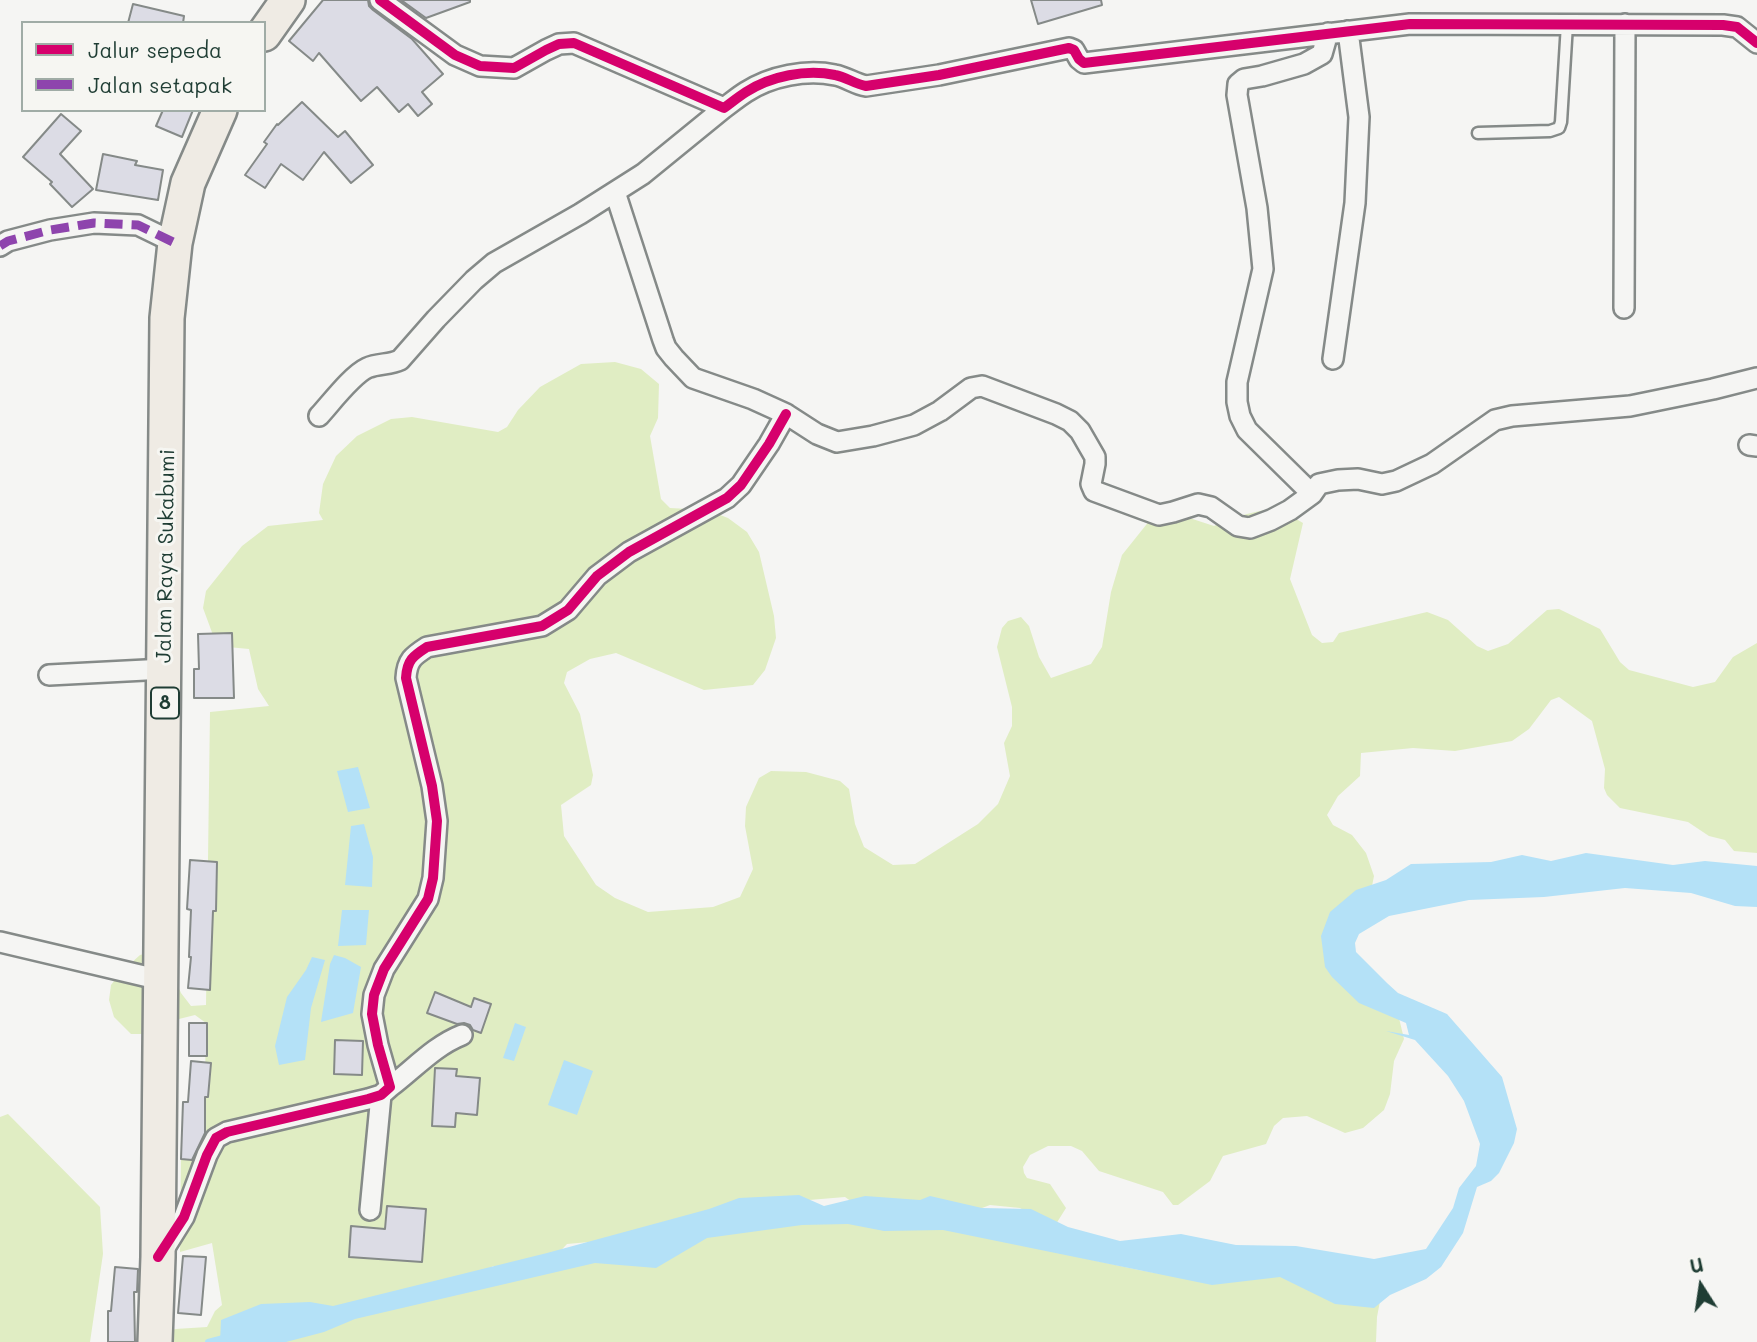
<!DOCTYPE html>
<style>
body{margin:0}
#map{position:relative;width:1757px;height:1342px;overflow:hidden;background:#f5f5f3;font-family:Mali,sans-serif}
canvas{display:block}
.legend{position:absolute;left:21px;top:21px;width:245px;height:91px;box-sizing:border-box;background:#f6f6f2;border:2px solid #a0aca6;margin:0;padding:9px 12px;list-style:none;font-size:21px;color:#1f3d34}
.legend li{display:flex;align-items:center;gap:14px;height:35px}
.legend b{width:35px;border:2px solid #a0aca6}
.north{position:absolute;left:1666px;top:1251px;width:70px;height:70px;-webkit-text-stroke:5px #f6f6f2;paint-order:stroke;rotate:348deg;font-size:19px;font-weight:700;line-height:28px;text-align:center;color:#1f3d34}
.north::after{content:'';display:block;margin:auto;width:24px;height:32px;background:#1f3d34;clip-path:polygon(50% 0,100% 100%,50% 72%,0 100%)}
</style>
<div id="map">
<canvas width="1757" height="1342"></canvas>
<ul class="legend">
<li><b style="height:9px;background:#d6006c"></b>Jalur sepeda</li>
<li><b style="height:9px;background:#8e44ad"></b>Jalan setapak</li>
</ul>
<div class="north">U</div>
</div>
<script>
const c = document.querySelector('canvas').getContext('2d');
c.lineJoin = 'round';
function fill(path, color) { c.fillStyle = color; c.fill(path, 'evenodd'); }
function stroke(path, color, width, dash) { c.strokeStyle = color; c.lineWidth = width; c.lineCap = dash ? 'butt' : 'round'; c.setLineDash(dash || []); c.stroke(path); }
function write(font, color, halo, rows, align = 'center') {
  c.font = font + ' Mali,sans-serif'; c.lineWidth = 6; c.setLineDash([]); c.textBaseline = 'middle'; c.strokeStyle = halo; c.fillStyle = color; for (const [text, x, y, turn = 0] of rows) {
    c.save(); c.translate(x, y); c.rotate((+turn || 0) * Math.PI / 180); c.textAlign = isNaN(turn) ? turn : align; if (halo) c.strokeText(text, 0, 0); c.fillText(text, 0, 0); c.restore();
  }
}
const green = new Path2D(`
 M 615,362 L 641,369 L 659,384 L 658,418 L 650,436 L 661,499 L 670,508 L 707,510 L 728,518 L 747,532 L 759,552 L 774,616 L 776,638 L 765,670 L 753,685 L 704,690 L 616,653 L 590,659 L 567,672 L 564,683 L 580,714 L 593,775 L 591,785 L 561,805 L 564,836 L 596,885 L 615,898 L 648,912 L 713,907 L 740,897 L 753,869 L 745,826 L 746,807 L 759,778 L 771,771 L 806,772 L 840,781 L 849,789 L 855,824 L 864,847 L 893,865 L 915,864 L 978,824 L 998,804 L 1010,776 L 1004,743 L 1012,726 L 1012,707 L 997,647 L 1002,628 L 1008,621 L 1021,617 L 1029,626 L 1039,657 L 1051,678 L 1091,664 L 1102,647 L 1111,592 L 1122,555 L 1150,520 L 1168,511 L 1214,526 C 1230,519 1267,505 1284,511 C 1290,514 1297,520 1303,523 L 1290,579 L 1312,635 L 1322,643 L 1333,642 L 1339,633 L 1427,612 L 1448,620 L 1477,646 L 1488,651 L 1508,644 L 1547,610 L 1559,609 L 1600,629 L 1620,662 L 1629,670 L 1693,687 L 1715,682 L 1733,657 L 1757,643 L 1757,853 L 1734,851 L 1725,840 L 1709,836 L 1688,822 L 1620,808 L 1607,795 L 1604,788 L 1605,769 L 1592,721 L 1559,697 L 1551,700 L 1529,729 L 1512,741 L 1455,751 L 1413,748 L 1361,753 L 1360,776 L 1338,796 L 1327,815 L 1333,825 L 1352,835 L 1366,853 L 1374,876 L 1372,886 L 1364,903 L 1340,923 L 1329,940 L 1336,970 L 1354,993 L 1387,1006 L 1399,1018 L 1404,1039 L 1394,1061 L 1390,1094 L 1384,1110 L 1363,1128 L 1345,1133 L 1307,1116 L 1283,1118 L 1274,1126 L 1266,1144 L 1223,1156 L 1210,1181 L 1178,1205 L 1173,1205 L 1163,1192 L 1099,1171 L 1082,1151 L 1071,1146 L 1048,1146 L 1030,1155 L 1023,1167 L 1024,1173 L 1027,1178 L 1050,1184 L 1066,1208 L 1056,1224 L 1048,1225 L 1020,1208 L 990,1205 L 982,1208 L 951,1213 L 936,1209 L 925,1201 L 907,1206 L 892,1200 L 855,1204 L 845,1197 L 809,1200 L 761,1199 L 746,1209 L 738,1203 L 718,1214 L 690,1218 L 662,1229 L 611,1240 L 567,1244 L 551,1261 L 504,1273 L 493,1266 L 489,1269 L 502,1283 L 595,1262 L 655,1266 L 706,1237 L 802,1223 L 848,1223 L 884,1230 L 943,1228 L 1139,1270 L 1212,1283 L 1280,1276 L 1339,1301 L 1381,1296 L 1377,1317 L 1376,1342 L 148,1342 C 160,1326 188,1329 207,1327 L 215,1311 L 222,1305 L 212,1243 L 180,1252 L 181,1155 L 204,1138 L 206,1023 L 195,1015 L 179,1019 L 178,1039 L 172,1045 L 156,1034 L 131,1034 L 114,1017 L 109,1000 L 111,985 L 120,973 L 140,955 L 155,951 L 168,963 L 181,993 L 191,1006 L 206,1005 L 210,712 L 269,706 L 258,689 L 249,649 L 217,646 L 203,608 L 206,591 L 242,546 L 268,526 L 323,520 L 319,513 L 323,484 L 336,456 L 357,436 L 391,419 L 412,417 L 498,432 L 507,427 L 518,410 L 540,387 L 581,364 Z
 M 8,1114 L 100,1207 L 103,1254 L 90,1342 L 0,1342 L 0,1117 Z`);
const water = new Path2D(`
 M 358,767 L 370,808 L 348,812 L 337,771 Z
 M 364,824 L 373,857 L 372,887 L 345,885 L 351,826 Z
 M 1586,853 L 1673,865 L 1705,861 L 1757,866 L 1757,907 L 1735,906 L 1691,893 L 1625,888 L 1544,897 L 1469,900 L 1389,916 L 1359,934 L 1355,943 L 1356,952 L 1387,983 L 1398,993 L 1447,1014 L 1502,1077 L 1517,1129 L 1514,1143 L 1499,1173 L 1491,1181 L 1477,1187 L 1463,1233 L 1441,1267 L 1426,1279 L 1390,1295 L 1374,1308 L 1335,1304 L 1280,1277 L 1212,1285 L 943,1230 L 884,1231 L 848,1224 L 802,1225 L 707,1238 L 656,1268 L 595,1263 L 355,1319 L 324,1332 L 286,1342 L 220,1342 L 221,1320 L 261,1304 L 310,1302 L 333,1306 L 547,1253 L 709,1209 L 739,1198 L 799,1195 L 824,1206 L 865,1196 L 920,1200 L 930,1196 L 982,1208 L 1031,1209 L 1068,1227 L 1120,1241 L 1181,1234 L 1236,1245 L 1296,1246 L 1374,1259 L 1426,1249 L 1453,1208 L 1459,1188 L 1476,1166 L 1480,1144 L 1464,1101 L 1448,1076 L 1415,1040 L 1386,1031 L 1409,1035 L 1406,1023 L 1359,1003 L 1332,977 L 1325,967 L 1321,936 L 1330,912 L 1356,890 L 1386,880 L 1411,864 L 1491,862 L 1522,855 L 1551,861 Z
 M 342,910 L 369,910 L 366,945 L 338,946 Z
 M 334,955 L 345,958 L 361,967 L 353,1013 L 321,1022 L 330,964 Z
 M 312,957 L 325,960 L 311,1008 L 305,1060 L 279,1065 L 275,1046 L 287,997 L 306,970 Z
 M 515,1023 L 526,1027 L 514,1061 L 503,1058 Z
 M 564,1060 L 593,1071 L 577,1115 L 548,1105 Z`);
const stream = new Path2D(`
 M 208,1342 L 227,1337`);
const building = new Path2D(`
 M 323,0 L 368,0 L 369,6 L 373,10 L 412,39 L 443,74 L 422,92 L 432,104 L 418,116 L 408,104 L 399,112 L 377,87 L 361,101 L 319,53 L 313,61 L 289,41 Z
 M 401,0 L 470,0 L 470,2 L 426,18 Z
 M 1031,0 L 1101,0 L 1102,5 L 1038,24 Z
 M 133,4 L 184,16 L 183,23 L 128,23 Z
 M 302,102 L 338,137 L 345,131 L 373,165 L 351,183 L 324,152 L 303,180 L 281,164 L 265,188 L 245,175 L 267,144 L 264,142 L 277,124 L 278,125 Z
 M 163,110 L 193,110 L 182,137 L 156,126 Z
 M 61,114 L 81,131 L 60,154 L 93,189 L 72,207 L 50,184 L 52,182 L 23,157 Z
 M 103,154 L 137,161 L 135,165 L 163,170 L 158,200 L 96,190 Z
 M 232,633 L 234,698 L 194,698 L 194,669 L 199,669 L 198,634 Z
 M 190,860 L 217,862 L 216,911 L 213,911 L 210,990 L 188,988 L 191,957 L 189,957 L 191,910 L 187,909 Z
 M 435,992 L 471,1007 L 474,998 L 491,1004 L 481,1033 L 473,1030 L 470,1025 L 464,1023 L 457,1024 L 427,1013 Z
 M 189,1023 L 207,1023 L 207,1056 L 189,1056 Z
 M 335,1040 L 363,1041 L 362,1075 L 334,1074 Z
 M 191,1061 L 211,1063 L 208,1097 L 205,1097 L 205,1133 L 192,1160 L 181,1159 L 183,1102 L 188,1102 Z
 M 435,1068 L 457,1069 L 456,1076 L 480,1078 L 477,1115 L 456,1113 L 455,1127 L 432,1126 Z
 M 387,1206 L 426,1209 L 422,1262 L 349,1257 L 351,1226 L 385,1229 Z
 M 183,1256 L 206,1257 L 201,1315 L 178,1313 Z
 M 115,1267 L 138,1269 L 137,1292 L 134,1292 L 135,1342 L 108,1342 L 108,1311 L 111,1311 Z`);
const service = new Path2D(`
 M 1478,133 L 1550,131 L 1559,128 L 1561,122 L 1567,24`);
const minor = new Path2D(`
 M 380,0 L 455,55 L 480,66 L 514,68 L 546,50 L 559,44 L 574,43 L 724,108 C 731,103 738,97 746,92 C 771,76 806,69 835,75 C 846,77 855,84 866,86 L 939,75 L 1069,48 L 1074,50 L 1079,59 L 1084,63 L 1410,24 L 1723,25 L 1737,27 L 1757,43
 M 1328,33 L 1322,54 L 1304,64 L 1262,76 L 1244,79 L 1238,84 L 1237,95 L 1257,208 L 1263,269 L 1237,382 L 1237,402 L 1240,416 L 1247,430 L 1312,494 L 1319,484 L 1338,480 L 1358,479 L 1382,484 L 1396,481 L 1432,464 L 1495,420 L 1512,416 L 1630,406 L 1713,389 L 1757,378
 M 615,192 L 663,340 L 666,348 L 674,358 L 693,378 L 753,399 L 786,414 L 817,434 L 837,442 L 873,436 L 914,425 L 940,411 L 971,388 L 982,386 L 1056,414 L 1070,421 L 1080,431 L 1095,457 L 1095,464 L 1091,484 L 1094,491 L 1159,515 L 1173,512 L 1198,504 L 1211,507 L 1238,526 L 1250,528 L 1271,520 L 1290,510 L 1312,494
 M 0,246 L 8,241 L 50,230 L 94,223 L 138,225 L 175,243
 M 1624,308 L 1625,24
 M 1333,359 L 1355,203 L 1359,117 L 1348,31
 M 319,416 C 331,403 352,375 367,368 C 378,363 390,365 400,360 L 436,319 L 474,280 L 494,263 L 580,214 L 643,174 L 724,108
 M 1749,445 L 1757,446
 M 49,675 L 165,669
 M 0,942 L 161,980
 M 390,1087 C 414,1069 434,1046 462,1035
 M 370,1210 L 381,1095
 M 161,1254 L 184,1217 L 207,1155 L 216,1138 L 227,1132 L 368,1099 L 381,1095 L 390,1087 L 378,1045 L 372,1014 L 374,995 L 384,969 L 428,899 L 433,878 L 437,821 L 432,786 L 406,678 C 407,660 413,656 427,647 L 542,626 L 568,610 L 597,576 L 629,552 L 727,498 L 741,485 L 769,444 L 786,414`);
const trunk = new Path2D(`
 M 264,34 L 288,0
 M 155,1342 L 158,1257 L 167,318 L 175,243 L 188,183 L 220,110`);
const quiet = new Path2D(`
 M 0,246 L 8,241 L 50,230 L 94,223 L 138,225 L 175,243`);
const cycleway = new Path2D(`
 M 380,0 L 455,55 L 480,66 L 514,68 L 546,50 L 559,44 L 574,43 L 724,108 C 731,103 738,97 746,92 C 771,76 806,69 835,75 C 846,77 855,84 866,86 L 939,75 L 1069,48 L 1074,50 L 1079,59 L 1084,63 L 1410,24 L 1723,25 L 1737,27 L 1757,43
 M 158,1257 L 184,1217 L 207,1155 L 216,1138 L 227,1132 L 368,1099 L 381,1095 L 390,1087 L 378,1045 L 372,1014 L 374,995 L 384,969 L 428,899 L 433,878 L 437,821 L 432,786 L 406,678 C 407,660 413,656 427,647 L 542,626 L 568,610 L 597,576 L 629,552 L 727,498 L 741,485 L 769,444 L 786,414`);
const shields = [
 [165,703,28]
];
const shieldNames = [
 ["8",165,703]
];
const streetNames = [
 ["Jalan Raya Sukabumi",166,556,-89]
];
fill(green, '#e0edc3');
fill(water, '#b4e1f7');
stroke(stream, '#b4e1f7', 6);
fill(building, '#dcdce5');
stroke(building, '#858a88', 2);
stroke(service, '#858a88', 15);
stroke(minor, '#858a88', 24);
stroke(trunk, '#858a88', 38);
stroke(service, '#f5f5f3', 10);
stroke(minor, '#f5f5f3', 19);
stroke(trunk, '#efebe4', 33);
stroke(quiet, '#8e44ad', 9, [18, 9]);
stroke(cycleway, '#d6006c', 10);
for (const [x, y, w] of shields) { const box = new Path2D(); box.roundRect(x - w / 2, y - 15.5, w, 31, 5); c.fillStyle = '#f6f6f2'; c.fill(box); stroke(box, '#1f3d34', 2); }
write('bold 19px', '#1f3d34', null, shieldNames);
write('21px', '#1f3d34', '#f6f6f2', streetNames);
</script>
